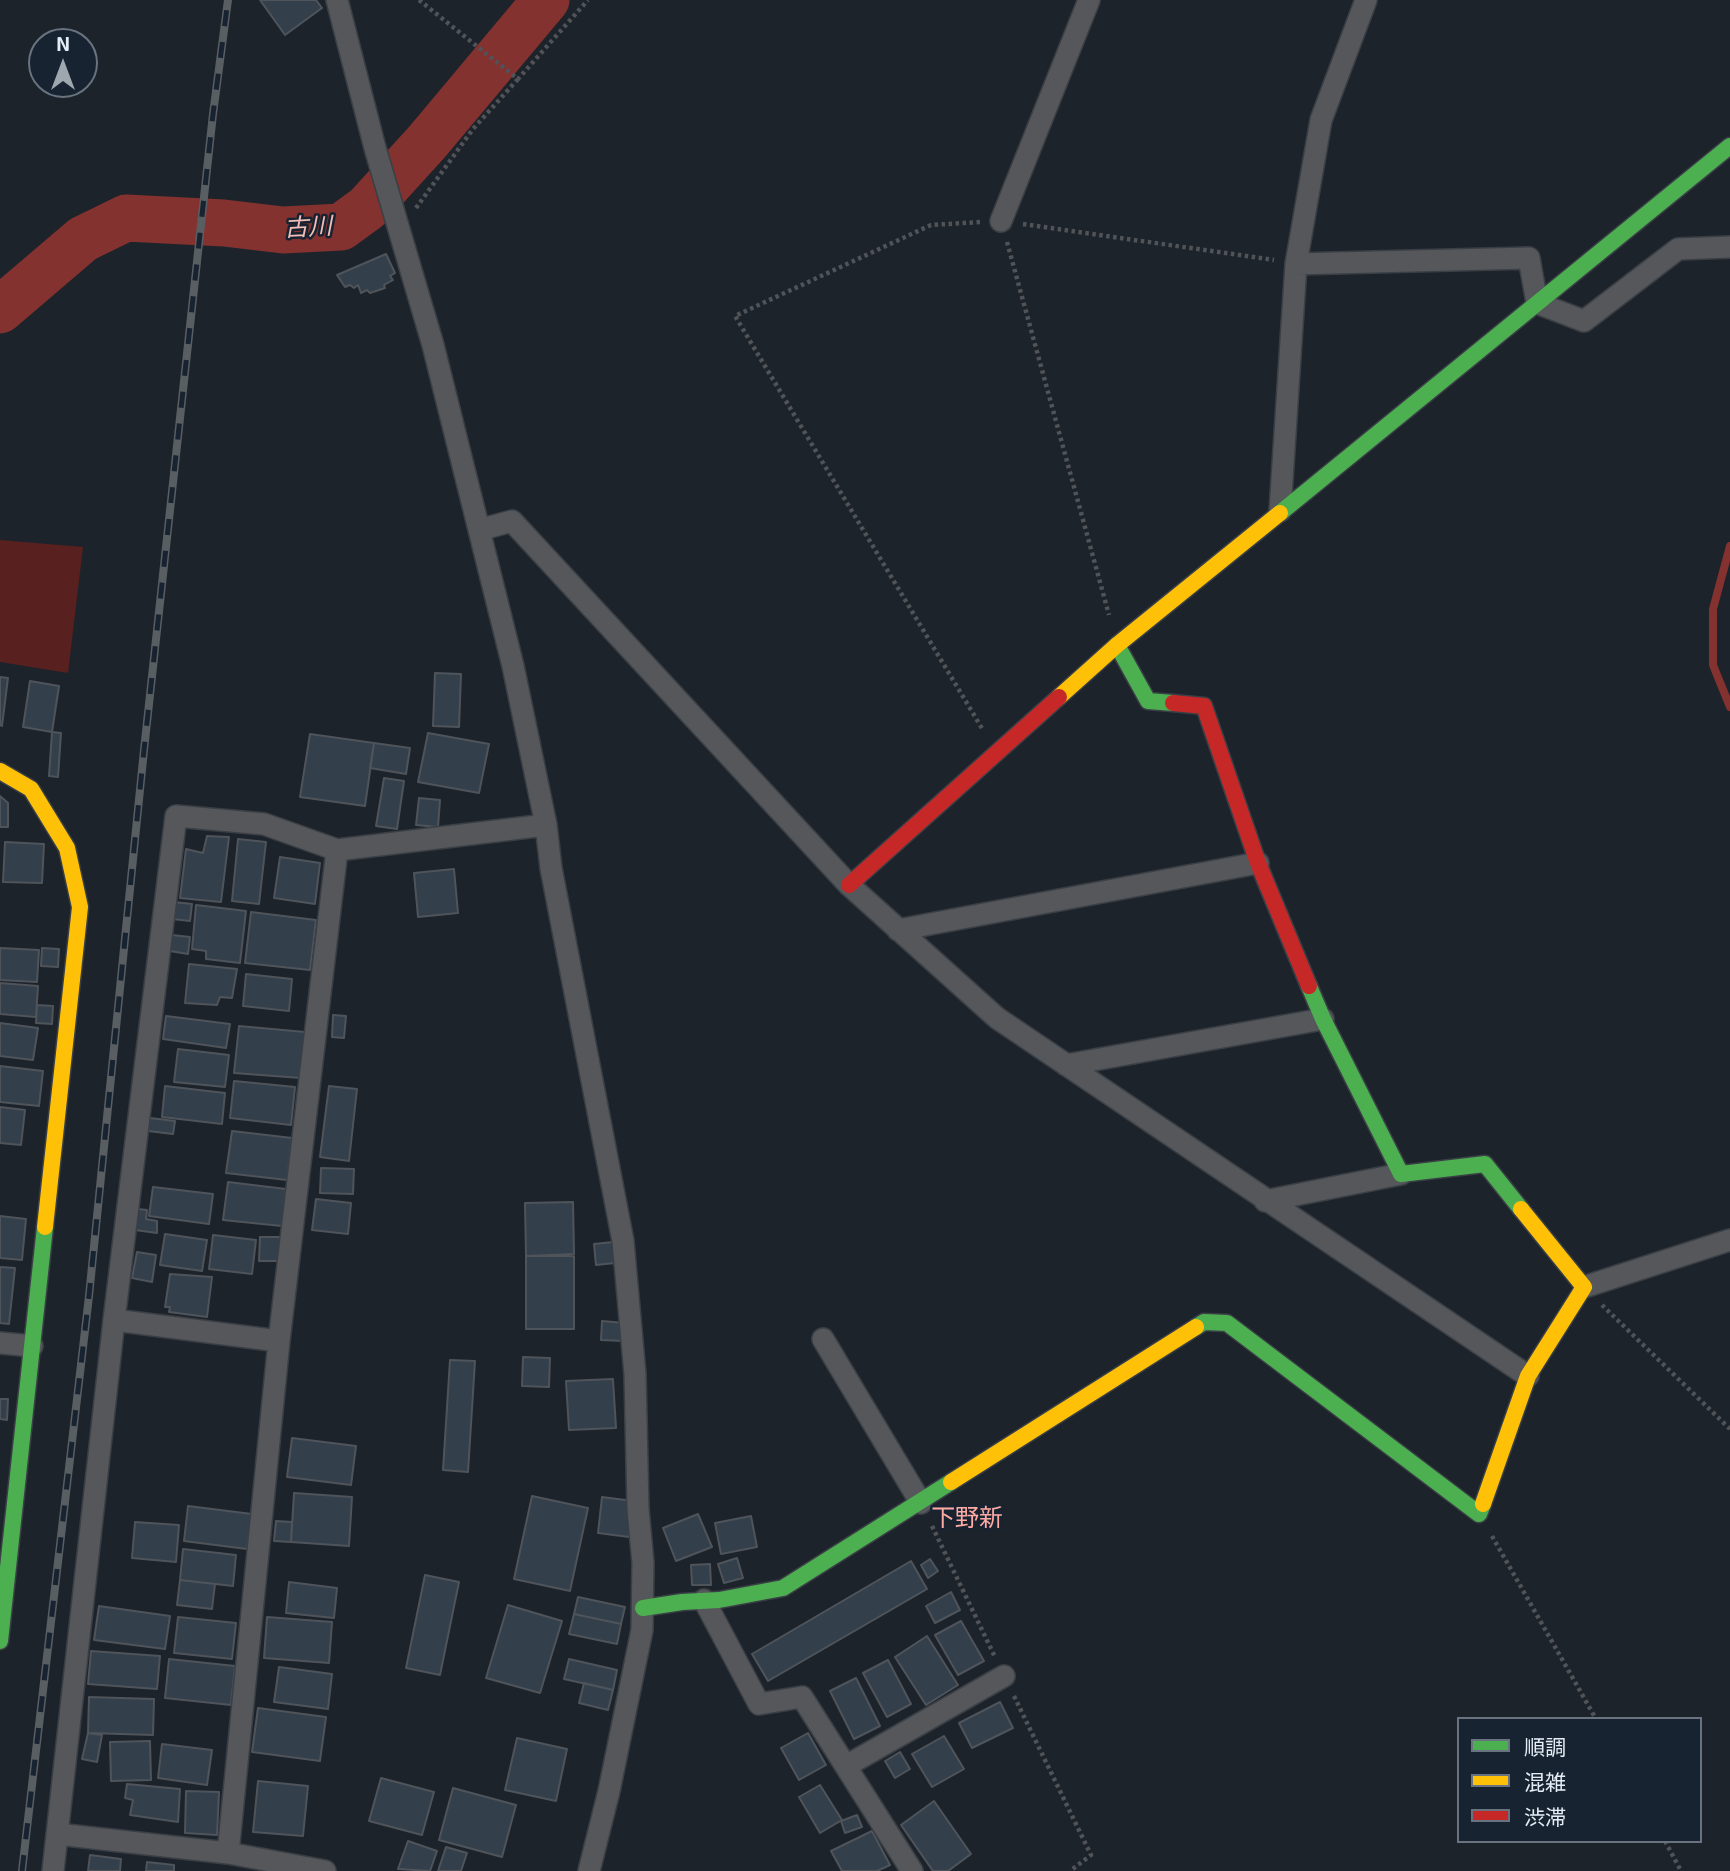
<!DOCTYPE html>
<meta charset="utf-8">
<style>
body{margin:0}
#map{position:relative;width:1730px;height:1871px;overflow:hidden;background:#1d232a;font-family:"Exo 2","Noto Sans JP",sans-serif}
canvas{display:block}
.legend{position:absolute;left:1457px;top:1717px;width:245px;height:126px;box-sizing:border-box;background:#172330;border:2px solid #69737f;margin:0;padding:9px 12px;list-style:none;font-size:21px;color:#e4ecf6}
.legend li{display:flex;align-items:center;gap:14px;height:35px}
.legend b{width:35px;border:2px solid #69737f}
.north{position:absolute;left:28px;top:28px;width:70px;height:70px;box-sizing:border-box;background:#172330;border:2px solid #69737f;border-radius:50%;rotate:0deg;font-size:19px;font-weight:700;line-height:28px;text-align:center;color:#e4ecf6}
.north::after{content:'';display:block;margin:auto;width:24px;height:32px;background:#9ea6af;clip-path:polygon(50% 0,100% 100%,50% 72%,0 100%)}
</style>
<div id="map">
<canvas width="1730" height="1871"></canvas>
<ul class="legend">
<li><b style="height:9px;background:#4caf50"></b>順調</li>
<li><b style="height:9px;background:#ffc107"></b>混雑</li>
<li><b style="height:9px;background:#c62828"></b>渋滞</li>
</ul>
<div class="north">N</div>
</div>
<script>
const c = document.querySelector('canvas').getContext('2d');
c.lineJoin = 'round';
function fill(path, color) { c.fillStyle = color; c.fill(path, 'evenodd'); }
function stroke(path, color, width, dash) { c.strokeStyle = color; c.lineWidth = width; c.lineCap = dash ? 'butt' : 'round'; c.setLineDash(dash || []); c.stroke(path); }
function write(font, color, halo, rows, align = 'center') {
  c.font = font + ' "Exo 2","Noto Sans JP",sans-serif'; c.lineWidth = 5; c.setLineDash([]); c.textBaseline = 'middle'; c.strokeStyle = halo; c.fillStyle = color; for (const [text, x, y, turn = 0] of rows) {
    c.save(); c.translate(x, y); c.rotate((+turn || 0) * Math.PI / 180); c.textAlign = isNaN(turn) ? turn : align; if (halo) c.strokeText(text, 0, 0); c.fillText(text, 0, 0); c.restore();
  }
}
const green = new Path2D(`
 M 0,540 L 83,547 L 68,673 L 0,662 Z`);
const stream = new Path2D(`
 M 1730,546 L 1713,609 L 1713,665 L 1730,707`);
const river = new Path2D(`
 M 0,310 L 83,239 L 126,218 L 224,223 L 283,230 L 341,227 L 367,208 L 427,142 L 546,0`);
const building = new Path2D(`
 M 260,0 L 316,0 L 322,8 L 285,35 Z
 M 386,254 L 395,273 L 390,276 L 393,280 L 384,285 L 385,288 L 370,293 L 367,290 L 361,293 L 358,285 L 354,288 L 350,285 L 345,287 L 337,275 Z
 M 435,673 L 461,674 L 459,727 L 433,726 Z
 M 0,677 L 8,678 L 2,726 L 0,725 Z
 M 30,681 L 59,686 L 52,732 L 23,727 Z
 M 52,732 L 61,733 L 58,777 L 49,776 Z
 M 428,733 L 489,744 L 479,793 L 418,782 Z
 M 310,734 L 374,743 L 365,806 L 300,797 Z
 M 374,743 L 410,748 L 406,774 L 370,768 Z
 M 384,778 L 404,781 L 397,829 L 376,826 Z
 M 0,796 L 8,803 L 8,827 L 0,827 Z
 M 419,798 L 440,800 L 438,827 L 416,825 Z
 M 207,836 L 229,837 L 221,902 L 180,898 L 186,849 L 203,853 Z
 M 238,839 L 266,842 L 259,904 L 232,901 Z
 M 5,842 L 44,844 L 42,883 L 3,882 Z
 M 280,857 L 320,863 L 315,904 L 274,898 Z
 M 454,869 L 458,913 L 418,917 L 414,873 Z
 M 174,902 L 192,904 L 190,921 L 172,919 Z
 M 196,905 L 246,911 L 240,963 L 206,959 L 206,951 L 192,949 Z
 M 251,912 L 316,920 L 310,970 L 245,963 Z
 M 172,935 L 190,937 L 188,954 L 170,951 Z
 M 0,948 L 39,950 L 37,982 L 0,980 Z
 M 42,948 L 59,949 L 58,967 L 41,966 Z
 M 189,964 L 237,969 L 232,998 L 220,997 L 217,1005 L 185,1003 Z
 M 246,974 L 292,979 L 289,1011 L 243,1006 Z
 M 0,983 L 38,986 L 36,1017 L 0,1014 Z
 M 37,1005 L 53,1006 L 52,1024 L 36,1023 Z
 M 333,1015 L 346,1016 L 344,1038 L 332,1037 Z
 M 166,1016 L 230,1024 L 226,1048 L 163,1039 Z
 M 0,1023 L 38,1028 L 33,1060 L 0,1056 Z
 M 239,1026 L 305,1032 L 301,1078 L 234,1073 Z
 M 178,1049 L 229,1055 L 225,1087 L 174,1082 Z
 M 0,1066 L 43,1071 L 39,1106 L 0,1102 Z
 M 234,1081 L 295,1087 L 291,1125 L 230,1118 Z
 M 165,1086 L 225,1093 L 222,1124 L 162,1117 Z
 M 329,1086 L 357,1089 L 349,1161 L 320,1157 Z
 M 0,1107 L 25,1110 L 21,1145 L 0,1143 Z
 M 150,1118 L 175,1121 L 173,1134 L 148,1131 Z
 M 232,1131 L 292,1138 L 287,1180 L 226,1173 Z
 M 321,1168 L 354,1169 L 353,1194 L 320,1193 Z
 M 228,1182 L 286,1189 L 282,1226 L 223,1220 Z
 M 153,1187 L 213,1194 L 209,1224 L 149,1216 Z
 M 316,1199 L 351,1203 L 348,1234 L 312,1230 Z
 M 573,1202 L 574,1254 L 526,1256 L 525,1203 Z
 M 138,1209 L 147,1210 L 146,1219 L 157,1221 L 157,1233 L 135,1230 Z
 M 0,1216 L 26,1219 L 22,1260 L 0,1258 Z
 M 165,1234 L 207,1240 L 202,1271 L 160,1265 Z
 M 213,1235 L 256,1240 L 252,1274 L 209,1269 Z
 M 260,1237 L 281,1237 L 280,1261 L 259,1261 Z
 M 613,1242 L 615,1263 L 596,1265 L 594,1244 Z
 M 137,1252 L 156,1255 L 152,1282 L 132,1278 Z
 M 526,1256 L 574,1256 L 574,1329 L 526,1329 Z
 M 0,1267 L 15,1268 L 9,1324 L 0,1323 Z
 M 170,1274 L 212,1277 L 207,1317 L 169,1312 L 170,1307 L 165,1307 Z
 M 602,1321 L 625,1323 L 624,1341 L 601,1340 Z
 M 523,1357 L 550,1358 L 549,1387 L 522,1386 Z
 M 450,1360 L 475,1361 L 468,1472 L 443,1470 Z
 M 613,1379 L 616,1428 L 569,1430 L 566,1381 Z
 M 0,1399 L 8,1399 L 7,1420 L 0,1419 Z
 M 292,1438 L 356,1446 L 351,1485 L 287,1477 Z
 M 294,1493 L 352,1497 L 349,1546 L 291,1542 Z
 M 532,1496 L 588,1508 L 570,1591 L 514,1579 Z
 M 602,1497 L 633,1501 L 629,1537 L 598,1533 Z
 M 188,1506 L 252,1514 L 247,1549 L 184,1541 Z
 M 698,1514 L 712,1547 L 676,1561 L 663,1528 Z
 M 751,1516 L 757,1547 L 721,1554 L 715,1523 Z
 M 276,1521 L 292,1522 L 291,1542 L 274,1541 Z
 M 135,1522 L 179,1525 L 176,1562 L 132,1558 Z
 M 183,1549 L 236,1555 L 233,1586 L 180,1580 Z
 M 737,1558 L 743,1578 L 724,1583 L 718,1564 Z
 M 930,1559 L 938,1571 L 928,1578 L 921,1565 Z
 M 911,1561 L 927,1589 L 768,1681 L 752,1654 Z
 M 710,1564 L 711,1585 L 692,1585 L 691,1565 Z
 M 425,1575 L 459,1582 L 440,1675 L 406,1668 Z
 M 180,1580 L 215,1584 L 212,1609 L 177,1605 Z
 M 289,1582 L 337,1588 L 334,1618 L 286,1613 Z
 M 951,1592 L 960,1610 L 935,1623 L 926,1606 Z
 M 578,1597 L 625,1607 L 621,1624 L 574,1614 Z
 M 508,1605 L 562,1621 L 540,1693 L 486,1678 Z
 M 99,1606 L 170,1616 L 165,1649 L 94,1640 Z
 M 574,1614 L 621,1624 L 617,1644 L 569,1634 Z
 M 178,1617 L 236,1623 L 232,1659 L 174,1653 Z
 M 267,1617 L 332,1622 L 329,1663 L 264,1658 Z
 M 961,1621 L 984,1661 L 958,1675 L 935,1635 Z
 M 927,1636 L 958,1685 L 926,1705 L 895,1657 Z
 M 91,1651 L 160,1656 L 157,1689 L 88,1684 Z
 M 169,1659 L 235,1666 L 231,1705 L 165,1698 Z
 M 569,1659 L 617,1670 L 613,1690 L 564,1679 Z
 M 888,1660 L 911,1704 L 887,1717 L 863,1673 Z
 M 279,1667 L 332,1674 L 328,1709 L 274,1702 Z
 M 856,1678 L 880,1726 L 854,1739 L 830,1691 Z
 M 584,1683 L 613,1690 L 608,1710 L 579,1703 Z
 M 89,1697 L 154,1699 L 153,1735 L 88,1733 Z
 M 1000,1702 L 1013,1728 L 972,1748 L 959,1723 Z
 M 258,1708 L 326,1717 L 320,1761 L 252,1752 Z
 M 88,1733 L 102,1735 L 97,1762 L 82,1759 Z
 M 808,1733 L 826,1765 L 799,1780 L 781,1748 Z
 M 944,1736 L 964,1769 L 932,1787 L 912,1754 Z
 M 517,1738 L 567,1749 L 556,1801 L 505,1790 Z
 M 150,1741 L 151,1780 L 111,1781 L 110,1742 Z
 M 162,1744 L 212,1750 L 207,1785 L 158,1778 Z
 M 900,1752 L 910,1769 L 895,1778 L 885,1761 Z
 M 381,1778 L 434,1792 L 422,1835 L 369,1821 Z
 M 258,1781 L 308,1786 L 303,1836 L 253,1832 Z
 M 127,1784 L 180,1789 L 178,1822 L 130,1815 L 133,1800 L 125,1798 Z
 M 820,1785 L 842,1820 L 820,1833 L 799,1797 Z
 M 453,1788 L 516,1805 L 502,1857 L 439,1840 Z
 M 186,1791 L 219,1792 L 217,1835 L 185,1833 Z
 M 934,1801 L 971,1854 L 948,1871 L 933,1871 L 901,1825 Z
 M 857,1815 L 862,1827 L 845,1833 L 841,1821 Z
 M 872,1831 L 890,1865 L 877,1871 L 842,1871 L 831,1851 Z
 M 408,1841 L 437,1851 L 430,1871 L 398,1869 Z
 M 446,1847 L 467,1853 L 461,1871 L 438,1871 Z
 M 90,1855 L 121,1859 L 120,1871 L 88,1871 Z
 M 147,1862 L 174,1865 L 174,1871 L 146,1871 Z`);
const path = new Path2D(`
 M 419,0 L 518,79 L 588,0
 M 416,208 L 473,129 L 518,79
 M 980,222 L 931,225 L 735,316 L 983,730
 M 1023,224 L 1274,260
 M 1007,242 L 1109,615
 M 1602,1305 L 1730,1429
 M 932,1526 L 995,1657
 M 1492,1536 L 1596,1719
 M 1014,1696 L 1091,1855 L 1070,1871
 M 1665,1841 L 1681,1871`);
const street = new Path2D(`
 M 337,0 L 375,148 L 433,345 L 513,666 L 546,825 L 551,868 L 623,1241 L 635,1374 L 638,1509 L 643,1563 L 642,1630 L 609,1791 L 589,1871
 M 1001,221 L 1089,0
 M 1296,264 L 1529,258 L 1537,303 L 1584,321 L 1678,249 L 1730,247
 M 1280,511 L 1296,264 L 1321,120 L 1366,0
 M 479,530 L 512,521 L 849,885 L 997,1018 L 1528,1376
 M 898,930 L 1258,863
 M 1066,1065 L 1323,1019
 M 1265,1201 L 1401,1174
 M 1584,1287 L 1730,1240
 M 823,1339 L 921,1503
 M 279,1341 L 114,1320 L 176,816 L 264,824 L 337,850 L 546,825
 M 0,1343 L 32,1346
 M 704,1600 L 759,1704 L 802,1697 L 912,1871
 M 846,1766 L 1004,1676
 M 57,1834 L 228,1853 L 325,1871
 M 228,1853 L 279,1341 L 337,850
 M 53,1871 L 114,1320`);
const fast = new Path2D(`
 M 1280,513 L 1730,146
 M 1117,645 L 1148,701 L 1173,703
 M 1309,986 L 1323,1019 L 1401,1174 L 1485,1164 L 1521,1209
 M 1196,1327 L 1204,1322 L 1227,1323 L 1479,1514 L 1483,1504
 M 643,1608 L 682,1602 L 719,1600 L 783,1588 L 951,1482
 M 0,1641 L 45,1227`);
const slow = new Path2D(`
 M 1059,697 L 1117,645 L 1280,513
 M 0,771 L 31,789 L 67,848 L 80,907 L 45,1227
 M 951,1482 L 1196,1327
 M 1483,1504 L 1528,1376 L 1584,1287 L 1521,1209`);
const jam = new Path2D(`
 M 1173,703 L 1204,706 L 1258,863 L 1309,986
 M 849,885 L 1059,697`);
const rail = new Path2D(`
 M 22,1871 L 89,1296 L 144,750 L 213,114 L 228,0`);
const waterNames = [
 ["古川",308,227,-3]
];
const neighbourhoodNames = [
 ["下野新",967,1518]
];
fill(green, '#58201f');
stroke(stream, '#83322f', 8);
stroke(river, '#83322f', 47);
fill(building, '#333f4b');
stroke(building, '#4f545b', 2);
stroke(street, '#3a3f46', 24);
stroke(fast, '#3a3f46', 19);
stroke(slow, '#3a3f46', 19);
stroke(jam, '#3a3f46', 19);
stroke(path, '#505357', 4.5, [3.5, 3.5]);
stroke(street, '#55575a', 21);
stroke(fast, '#4caf50', 16);
stroke(slow, '#ffc107', 16);
stroke(jam, '#c62828', 16);
stroke(rail, '#595e62', 8);
stroke(rail, '#172330', 5, [16]);
write('italic 24px', '#f2bdb8', '#172330', waterNames);
write('24px', '#ffaba3', '#172330', neighbourhoodNames);
</script>
